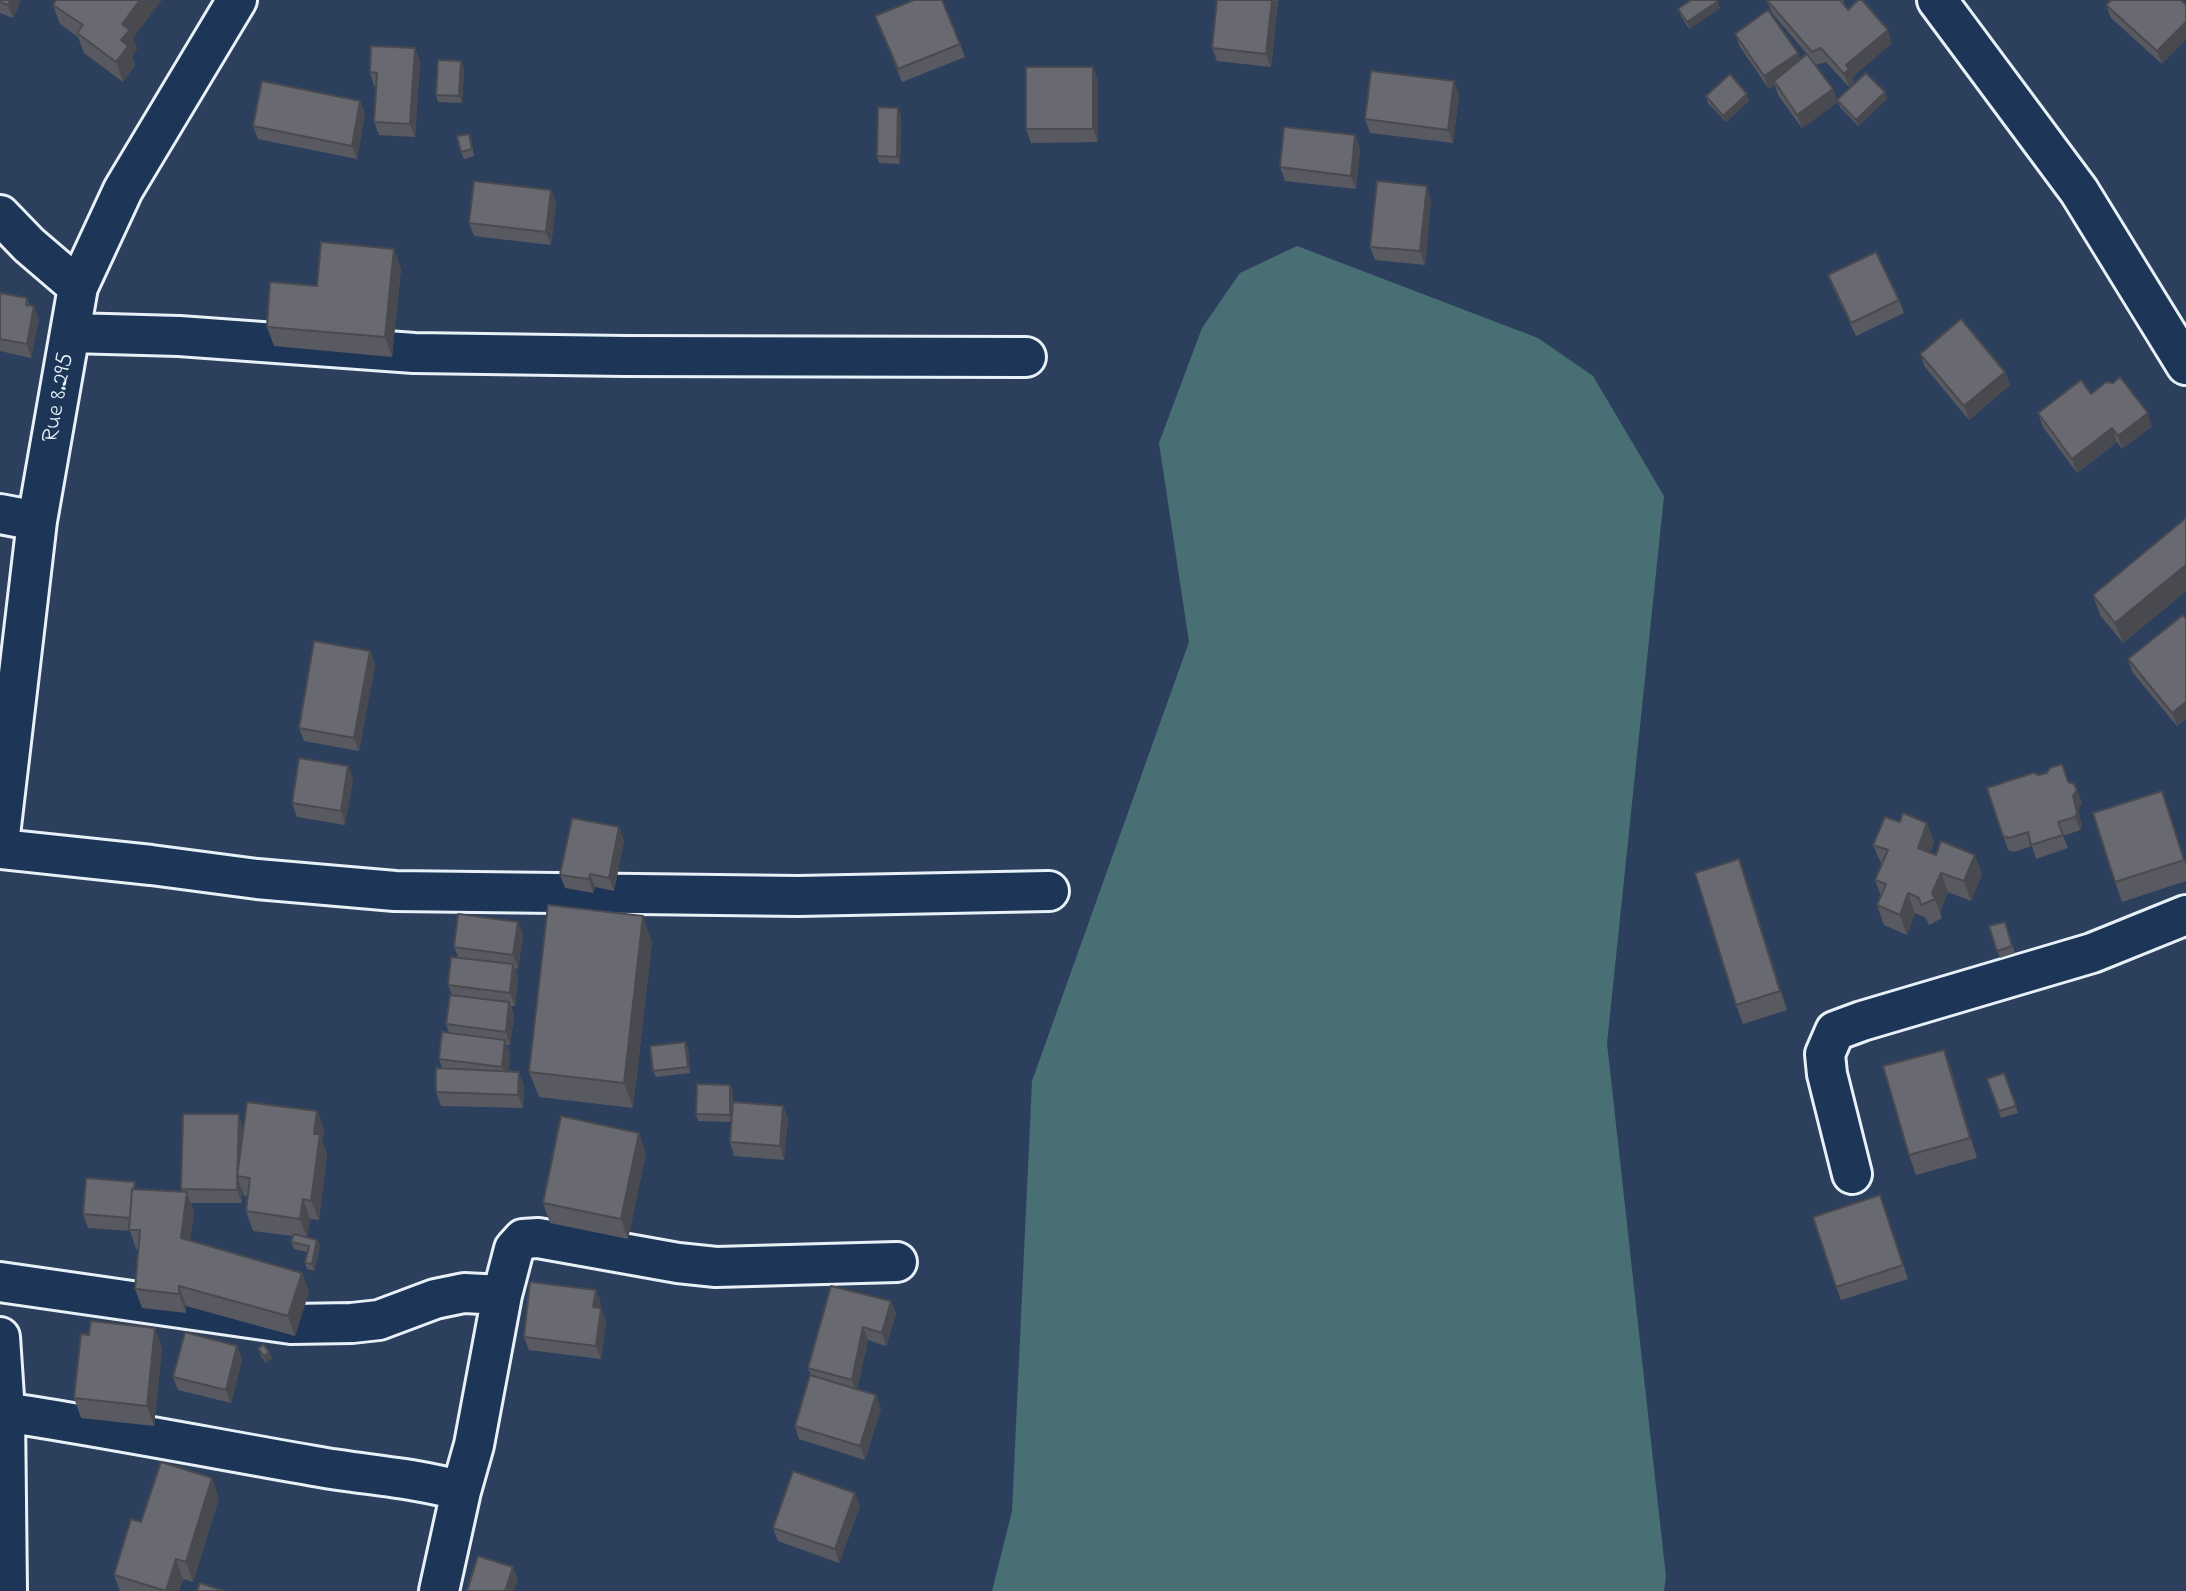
<!DOCTYPE html>
<style>
body{margin:0}
canvas{display:block;background:#2c3f5c}
</style>
<canvas width="2186" height="1591"></canvas>
<script>
const c = document.querySelector('canvas').getContext('2d');
c.lineJoin = 'round';
function fill(path, color) { c.fillStyle = color; c.fill(path, 'evenodd'); }
function stroke(path, color, width, dash) { c.strokeStyle = color; c.lineWidth = width; c.lineCap = dash ? 'butt' : 'round'; c.setLineDash(dash || []); c.stroke(path); }
function write(font, color, halo, rows, align = 'center') {
  c.font = font + ' "Indie Flower",sans-serif'; c.lineWidth = 7; c.setLineDash([]); c.textBaseline = 'middle'; c.strokeStyle = halo; c.fillStyle = color; for (const [text, x, y, turn = 0] of rows) {
    c.save(); c.translate(x, y); c.rotate((+turn || 0) * Math.PI / 180); c.textAlign = isNaN(turn) ? turn : align; if (halo) c.strokeText(text, 0, 0); c.fillText(text, 0, 0); c.restore();
  }
}
const green = new Path2D(`
 M 1297,246 L 1538,338 L 1593,376 L 1664,496 L 1607,1043 L 1666,1577 L 1664,1591 L 992,1591 L 1012,1511 L 1032,1081 L 1189,642 L 1159,443 L 1202,328 L 1240,273 Z`);
const minor = new Path2D(`
 M 1937,0 L 2079,191 L 2186,365
 M 0,215 L 29,245 L 78,287
 M 71,333 L 179,336 L 414,353 L 626,356 L 1026,357
 M 0,514 L 37,521
 M 0,835 L 37,521 L 78,287 L 123,190 L 237,0
 M 0,849 L 151,865 L 257,879 L 395,891 L 798,896 L 1049,891
 M 1852,1174 L 1827,1074 L 1825,1054 L 1835,1031 L 1862,1021 L 2092,953 L 2186,915
 M 0,1282 L 291,1324 L 352,1323 L 379,1320 L 435,1299 L 464,1293 L 502,1295
 M 0,1337 L 5,1412 L 7,1591
 M 0,1400 L 5,1412 C 108,1428 211,1448 314,1466 C 363,1475 413,1477 461,1491 L 474,1445 L 502,1295 L 514,1249 L 523,1239 L 538,1238 L 678,1263 L 716,1267 L 897,1262
 M 439,1591 L 461,1491`);
const wall = new Path2D(`
 M 0,0 L 21,0 L 13,18 L 0,13 Z
 M 1217,0 L 1278,0 L 1271,67 L 1217,61 L 1212,48 Z
 M 1767,0 L 1843,0 L 1846,7 L 1848,10 L 1892,43 L 1852,77 L 1854,83 L 1849,87 L 1826,62 L 1816,65 L 1809,57 L 1833,89 L 1837,100 L 1885,92 L 1887,99 L 1858,126 L 1840,107 L 1838,102 L 1802,128 L 1778,95 L 1775,85 L 1769,89 L 1740,47 L 1735,34 L 1800,60 L 1807,54 L 1772,13 Z
 M 2181,0 L 2162,64 L 2111,18 L 2106,5 Z
 M 1717,2 L 1720,8 L 1689,29 L 1681,16 L 1678,9 Z
 M 53,5 L 133,38 L 137,49 L 132,56 L 135,65 L 123,82 L 84,53 L 78,37 L 60,24 Z
 M 875,16 L 960,44 L 965,57 L 902,82 Z
 M 415,48 L 420,61 L 415,137 L 379,135 L 374,122 L 376,86 L 374,86 L 370,72 Z
 M 461,61 L 464,68 L 462,103 L 438,102 L 436,95 Z
 M 1093,67 L 1098,81 L 1098,142 L 1031,143 L 1026,129 Z
 M 1459,94 L 1453,143 L 1370,133 L 1365,119 Z
 M 1706,96 L 1749,101 L 1726,122 L 1708,103 Z
 M 360,101 L 365,114 L 357,159 L 258,139 L 253,126 Z
 M 901,115 L 900,164 L 879,163 L 877,156 Z
 M 1355,135 L 1360,149 L 1356,189 L 1285,181 L 1280,167 Z
 M 471,140 L 474,156 L 464,159 L 461,152 Z
 M 551,190 L 556,203 L 551,245 L 474,236 L 469,223 Z
 M 1431,200 L 1425,265 L 1375,260 L 1370,247 Z
 M 401,268 L 392,357 L 274,346 L 267,327 L 317,286 Z
 M 1828,275 L 1899,300 L 1904,313 L 1856,336 L 1833,288 Z
 M 0,293 L 27,298 L 29,305 L 34,306 L 39,319 L 31,358 L 0,351 Z
 M 1920,354 L 2005,372 L 2010,385 L 1969,420 L 1925,367 Z
 M 2091,394 L 2152,426 L 2122,449 L 2117,442 L 2077,473 L 2043,427 L 2038,413 Z
 M 2186,518 L 2186,591 L 2123,643 L 2100,615 L 2093,595 Z
 M 2186,619 L 2186,719 L 2177,726 L 2133,673 L 2128,659 Z
 M 370,651 L 375,665 L 359,751 L 304,741 L 299,728 Z
 M 348,766 L 353,779 L 345,825 L 297,817 L 292,803 Z
 M 2039,775 L 2068,782 L 2077,790 L 2082,803 L 2078,810 L 2082,826 L 2080,830 L 2063,836 L 2068,848 L 2036,859 L 2032,846 L 2014,852 L 2008,850 L 1987,788 Z
 M 2162,791 L 2186,864 L 2186,881 L 2122,902 L 2115,882 Z
 M 1900,822 L 1927,823 L 1934,842 L 1930,853 L 1982,874 L 1971,901 L 1948,892 L 1940,912 L 1942,918 L 1929,925 L 1926,918 L 1915,913 L 1907,935 L 1884,925 L 1877,905 L 1881,896 L 1875,880 L 1882,865 L 1873,845 Z
 M 619,827 L 624,841 L 614,891 L 595,887 L 593,893 L 565,888 L 560,875 Z
 M 1746,878 L 1787,1010 L 1743,1024 L 1736,1005 Z
 M 2005,922 L 2015,953 L 2000,958 L 1989,926 Z
 M 523,935 L 518,969 L 515,968 L 518,978 L 515,1006 L 511,1006 L 514,1016 L 510,1045 L 507,1045 L 510,1053 L 508,1071 L 524,1085 L 523,1108 L 441,1106 L 436,1092 L 442,1068 L 439,1059 L 449,1033 L 446,1024 L 452,995 L 448,985 L 458,957 L 454,947 Z
 M 652,942 L 633,1108 L 539,1097 L 529,1072 Z
 M 685,1042 L 688,1048 L 690,1073 L 656,1077 L 653,1071 Z
 M 1944,1050 L 1951,1069 L 1977,1158 L 1916,1175 L 1909,1155 Z
 M 2004,1073 L 2018,1113 L 2001,1118 L 1987,1079 Z
 M 730,1085 L 733,1091 L 733,1103 L 783,1106 L 788,1119 L 784,1160 L 734,1156 L 730,1142 L 731,1122 L 698,1121 L 696,1114 Z
 M 317,1111 L 324,1130 L 322,1141 L 327,1154 L 319,1220 L 310,1219 L 307,1237 L 317,1240 L 320,1246 L 314,1271 L 307,1269 L 305,1263 L 307,1252 L 294,1249 L 291,1242 L 293,1236 L 253,1231 L 246,1211 L 248,1196 L 244,1196 L 242,1190 L 242,1203 L 191,1203 L 194,1212 L 190,1241 L 302,1273 L 309,1292 L 295,1336 L 186,1306 L 186,1313 L 142,1308 L 135,1289 L 139,1249 L 136,1249 L 130,1231 L 88,1228 L 83,1214 L 137,1189 L 182,1192 L 181,1189 L 243,1128 Z
 M 646,1153 L 628,1239 L 550,1223 L 543,1203 Z
 M 1880,1195 L 1908,1279 L 1841,1300 L 1836,1287 Z
 M 891,1301 L 896,1314 L 886,1346 L 868,1340 L 857,1389 L 881,1408 L 865,1460 L 799,1439 L 795,1426 L 811,1375 L 808,1368 Z
 M 601,1303 L 600,1308 L 606,1321 L 601,1359 L 529,1350 L 524,1337 Z
 M 89,1335 L 162,1348 L 154,1426 L 81,1418 L 74,1398 Z
 M 237,1346 L 242,1359 L 231,1403 L 178,1390 L 173,1377 Z
 M 258,1349 L 269,1352 L 272,1358 L 266,1363 L 261,1356 Z
 M 219,1498 L 193,1582 L 183,1579 L 179,1591 L 120,1591 L 114,1575 L 141,1522 Z
 M 860,1506 L 839,1563 L 778,1541 L 773,1528 Z`);
const shadedWall = new Path2D(`
 M 10,0 L 21,0 L 13,18 L 8,5 Z
 M 140,0 L 162,0 L 133,38 L 137,49 L 132,56 L 135,65 L 123,82 L 116,62 L 121,40 L 122,24 Z
 M 1272,0 L 1278,1 L 1271,67 L 1266,54 Z
 M 1717,2 L 1720,8 L 1689,29 L 1687,22 Z
 M 2186,22 L 2186,40 L 2162,64 L 2157,51 Z
 M 1888,30 L 1892,43 L 1852,77 L 1854,83 L 1849,87 L 1844,74 L 1846,65 Z
 M 415,48 L 420,61 L 415,137 L 410,124 Z
 M 1798,53 L 1803,66 L 1774,81 L 1775,85 L 1769,89 L 1764,76 Z
 M 461,61 L 464,68 L 462,103 L 459,96 Z
 M 1093,67 L 1098,81 L 1098,142 L 1093,129 Z
 M 1454,81 L 1459,94 L 1453,143 L 1448,130 Z
 M 1833,89 L 1838,102 L 1802,128 L 1797,115 Z
 M 1885,92 L 1887,99 L 1858,126 L 1856,120 Z
 M 1747,94 L 1749,101 L 1726,122 L 1723,116 Z
 M 360,101 L 365,114 L 357,159 L 352,146 Z
 M 898,108 L 901,115 L 900,164 L 897,157 Z
 M 1355,135 L 1360,149 L 1356,189 L 1351,176 Z
 M 1427,186 L 1431,200 L 1425,265 L 1420,251 Z
 M 551,190 L 556,203 L 551,245 L 546,232 Z
 M 394,249 L 401,268 L 392,357 L 385,337 Z
 M 34,306 L 39,319 L 31,358 L 27,344 Z
 M 2005,372 L 2010,385 L 1969,420 L 1964,406 Z
 M 2148,413 L 2152,426 L 2122,449 L 2118,436 Z
 M 2112,428 L 2117,442 L 2077,473 L 2072,459 Z
 M 2186,565 L 2186,591 L 2123,643 L 2115,623 Z
 M 370,651 L 375,665 L 359,751 L 354,738 Z
 M 2186,702 L 2186,719 L 2177,726 L 2172,713 Z
 M 348,766 L 353,779 L 345,825 L 341,811 Z
 M 2077,790 L 2082,803 L 2078,810 L 2082,826 L 2080,830 L 2075,817 L 2073,796 Z
 M 2162,791 L 2169,811 L 2186,866 L 2184,860 Z
 M 1927,823 L 1934,842 L 1925,867 L 1918,848 Z
 M 619,827 L 624,841 L 614,891 L 609,878 Z
 M 1975,855 L 1982,874 L 1971,901 L 1964,881 Z
 M 1739,859 L 1746,878 L 1787,1010 L 1780,991 Z
 M 1941,873 L 1948,892 L 1940,912 L 1932,893 Z
 M 590,874 L 595,887 L 593,893 L 589,879 Z
 M 1908,893 L 1915,913 L 1907,935 L 1900,915 Z
 M 643,916 L 652,942 L 633,1108 L 624,1083 Z
 M 518,922 L 523,935 L 518,969 L 513,955 Z
 M 513,964 L 518,978 L 515,1006 L 510,993 Z
 M 509,1002 L 514,1016 L 510,1045 L 506,1032 Z
 M 505,1040 L 510,1053 L 507,1080 L 502,1067 Z
 M 685,1042 L 688,1048 L 690,1073 L 688,1067 Z
 M 1944,1050 L 1951,1069 L 1977,1158 L 1970,1138 Z
 M 519,1072 L 524,1085 L 523,1108 L 518,1095 Z
 M 730,1085 L 733,1091 L 732,1122 L 730,1115 Z
 M 783,1106 L 788,1119 L 784,1160 L 780,1146 Z
 M 317,1111 L 324,1130 L 322,1141 L 327,1154 L 319,1220 L 311,1201 L 314,1134 Z
 M 239,1114 L 243,1128 L 237,1176 Z
 M 639,1133 L 646,1153 L 628,1239 L 621,1219 Z
 M 237,1176 L 242,1190 L 242,1203 L 237,1190 Z
 M 187,1192 L 194,1212 L 188,1258 L 181,1238 Z
 M 303,1199 L 310,1219 L 307,1238 L 300,1219 Z
 M 317,1240 L 320,1246 L 314,1271 L 312,1264 Z
 M 302,1273 L 309,1292 L 295,1336 L 288,1316 Z
 M 179,1286 L 186,1306 L 186,1313 L 179,1294 Z
 M 596,1290 L 601,1303 L 598,1320 L 593,1307 Z
 M 891,1301 L 896,1314 L 886,1346 L 882,1333 Z
 M 601,1308 L 606,1321 L 601,1359 L 596,1346 Z
 M 863,1327 L 868,1340 L 856,1394 L 852,1380 Z
 M 155,1328 L 162,1348 L 154,1426 L 147,1406 Z
 M 237,1346 L 242,1359 L 231,1403 L 226,1390 Z
 M 269,1352 L 272,1358 L 266,1363 L 264,1356 Z
 M 876,1395 L 881,1408 L 865,1460 L 860,1446 Z
 M 212,1478 L 219,1498 L 193,1582 L 186,1562 Z
 M 855,1493 L 860,1506 L 839,1563 L 835,1549 Z
 M 176,1559 L 183,1579 L 179,1591 L 166,1591 Z
 M 513,1567 L 518,1580 L 514,1591 L 505,1591 Z`);
const building = new Path2D(`
 M 0,0 L 10,0 L 8,5 L 0,2 Z
 M 56,0 L 140,0 L 122,24 L 130,30 L 121,40 L 128,46 L 116,62 L 77,33 L 83,25 L 53,5 Z
 M 914,0 L 942,0 L 960,44 L 898,69 L 875,16 Z
 M 1217,0 L 1272,0 L 1266,54 L 1212,48 Z
 M 1691,0 L 1716,0 L 1717,2 L 1687,22 L 1678,9 Z
 M 1767,0 L 1840,0 L 1848,10 L 1858,0 L 1862,0 L 1888,30 L 1846,65 L 1849,69 L 1844,74 L 1821,48 L 1812,52 Z
 M 2111,0 L 2181,0 L 2186,5 L 2186,22 L 2157,51 L 2106,5 Z
 M 1768,10 L 1798,53 L 1764,76 L 1735,34 Z
 M 371,46 L 415,48 L 410,124 L 374,122 L 377,73 L 370,72 Z
 M 1807,54 L 1833,89 L 1797,115 L 1774,81 Z
 M 438,60 L 461,61 L 459,96 L 436,95 Z
 M 1026,67 L 1093,67 L 1093,129 L 1026,129 Z
 M 1371,71 L 1454,81 L 1448,130 L 1365,119 Z
 M 1866,73 L 1885,92 L 1856,120 L 1837,100 Z
 M 1730,74 L 1747,94 L 1723,116 L 1706,96 Z
 M 262,81 L 360,101 L 352,146 L 253,126 Z
 M 878,107 L 898,108 L 897,157 L 877,156 Z
 M 1284,127 L 1355,135 L 1351,176 L 1280,167 Z
 M 469,134 L 472,149 L 461,152 L 457,136 Z
 M 474,181 L 551,190 L 546,232 L 469,223 Z
 M 1377,181 L 1427,186 L 1420,251 L 1370,247 Z
 M 321,242 L 394,249 L 385,337 L 267,327 L 270,282 L 317,286 Z
 M 1876,252 L 1899,300 L 1851,323 L 1828,275 Z
 M 0,293 L 27,298 L 26,305 L 34,306 L 27,344 L 0,339 Z
 M 1961,319 L 2005,372 L 1964,406 L 1920,354 Z
 M 2120,377 L 2148,413 L 2118,436 L 2112,428 L 2072,459 L 2038,413 L 2081,380 L 2091,394 L 2106,382 L 2113,383 Z
 M 2186,518 L 2186,565 L 2115,623 L 2093,595 Z
 M 2183,615 L 2186,619 L 2186,702 L 2172,713 L 2128,659 Z
 M 314,641 L 370,651 L 354,738 L 299,728 Z
 M 299,758 L 348,766 L 341,811 L 292,803 Z
 M 2062,764 L 2068,782 L 2074,784 L 2077,790 L 2073,796 L 2077,813 L 2075,817 L 2058,822 L 2063,835 L 2031,845 L 2028,832 L 2009,838 L 2003,836 L 1987,788 L 2033,773 L 2039,775 L 2047,773 L 2050,768 Z
 M 2162,791 L 2184,860 L 2115,882 L 2093,813 Z
 M 1903,813 L 1927,823 L 1918,848 L 1936,855 L 1941,841 L 1975,855 L 1964,881 L 1941,873 L 1932,893 L 1935,899 L 1921,905 L 1919,898 L 1908,893 L 1900,915 L 1877,905 L 1886,884 L 1875,880 L 1888,850 L 1873,845 L 1885,817 L 1900,822 Z
 M 572,818 L 619,827 L 609,878 L 590,874 L 589,879 L 560,875 Z
 M 1739,859 L 1780,991 L 1736,1005 L 1695,873 Z
 M 548,905 L 643,916 L 624,1083 L 529,1072 Z
 M 458,914 L 518,922 L 513,955 L 454,947 Z
 M 2005,922 L 2012,946 L 1997,951 L 1989,926 Z
 M 451,957 L 513,964 L 510,993 L 448,985 Z
 M 450,995 L 509,1002 L 506,1032 L 446,1024 Z
 M 442,1032 L 505,1040 L 502,1067 L 439,1059 Z
 M 685,1042 L 688,1067 L 653,1071 L 650,1046 Z
 M 1944,1050 L 1970,1138 L 1909,1155 L 1883,1066 Z
 M 436,1068 L 519,1072 L 518,1095 L 436,1092 Z
 M 2004,1073 L 2016,1106 L 1999,1111 L 1987,1079 Z
 M 697,1084 L 730,1085 L 730,1115 L 696,1114 Z
 M 247,1102 L 317,1111 L 314,1134 L 320,1134 L 311,1201 L 303,1199 L 300,1219 L 246,1211 L 250,1178 L 237,1176 Z
 M 733,1102 L 783,1106 L 780,1146 L 730,1142 Z
 M 183,1114 L 239,1114 L 237,1190 L 181,1189 Z
 M 561,1116 L 639,1133 L 621,1219 L 543,1203 Z
 M 86,1178 L 135,1182 L 134,1189 L 132,1189 L 130,1218 L 83,1214 Z
 M 132,1189 L 187,1192 L 181,1238 L 302,1273 L 288,1316 L 179,1286 L 179,1294 L 135,1289 L 140,1230 L 129,1230 Z
 M 1880,1195 L 1903,1265 L 1836,1287 L 1813,1217 Z
 M 294,1234 L 317,1240 L 312,1264 L 305,1263 L 309,1246 L 291,1242 Z
 M 530,1282 L 596,1290 L 593,1307 L 601,1308 L 596,1346 L 524,1337 Z
 M 831,1286 L 891,1301 L 882,1333 L 863,1327 L 852,1380 L 808,1368 Z
 M 91,1321 L 155,1328 L 147,1406 L 74,1398 L 81,1334 L 89,1335 Z
 M 185,1332 L 237,1346 L 226,1390 L 173,1377 Z
 M 263,1344 L 269,1352 L 264,1356 L 258,1349 Z
 M 810,1375 L 876,1395 L 860,1446 L 795,1426 Z
 M 161,1462 L 212,1478 L 186,1562 L 176,1559 L 166,1591 L 114,1575 L 131,1519 L 141,1522 Z
 M 793,1471 L 855,1493 L 835,1549 L 773,1528 Z
 M 478,1556 L 513,1567 L 505,1591 L 467,1591 Z
 M 200,1583 L 224,1591 L 197,1591 Z`);
const streetNames = [
 ["Rue 8.295",60,398,-80]
];
fill(green, '#486f73');
stroke(minor, '#e8f1f8', 44);
stroke(minor, '#1d3557', 38);
fill(wall, '#595a61');
fill(shadedWall, '#494a4f');
fill(building, '#686971');
stroke(building, '#494a4f', 2);
write('24px', '#e8f1f8', '#1d3557', streetNames);
</script>
